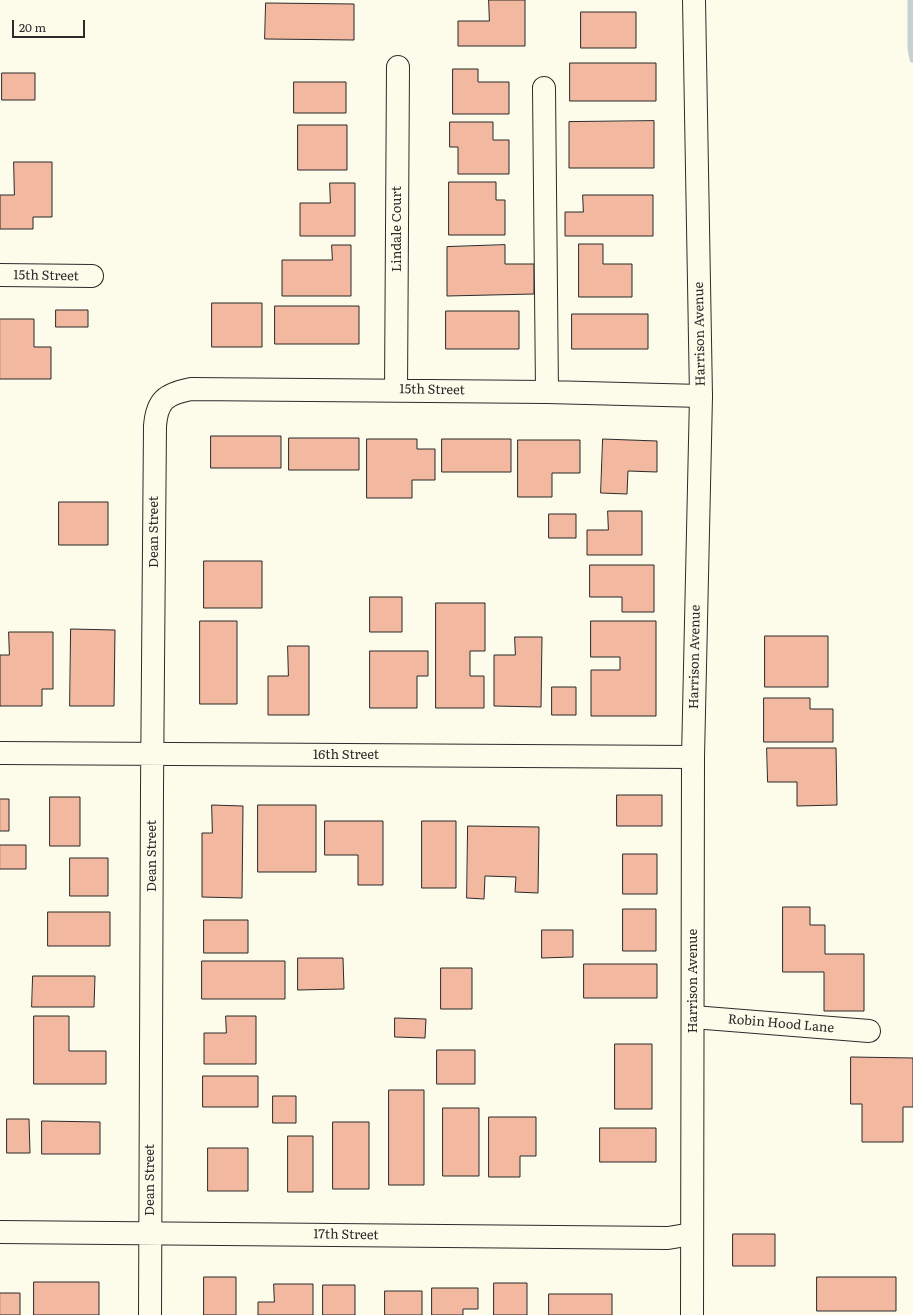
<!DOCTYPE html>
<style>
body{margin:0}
#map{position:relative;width:913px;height:1315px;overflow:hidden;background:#fdfbea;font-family:Literata,serif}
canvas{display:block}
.scale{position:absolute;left:12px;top:20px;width:73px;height:18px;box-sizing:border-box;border:2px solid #2b2b2b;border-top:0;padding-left:5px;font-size:12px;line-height:14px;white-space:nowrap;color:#2b2b2b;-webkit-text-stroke:3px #fdfbea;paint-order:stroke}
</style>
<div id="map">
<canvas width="913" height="1315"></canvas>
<div class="scale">20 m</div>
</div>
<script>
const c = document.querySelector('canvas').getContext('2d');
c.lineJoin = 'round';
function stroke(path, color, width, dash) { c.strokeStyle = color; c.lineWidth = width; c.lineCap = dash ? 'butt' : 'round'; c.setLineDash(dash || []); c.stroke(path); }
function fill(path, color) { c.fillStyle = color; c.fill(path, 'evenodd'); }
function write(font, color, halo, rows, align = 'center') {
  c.font = font + ' Literata,serif'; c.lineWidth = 3; c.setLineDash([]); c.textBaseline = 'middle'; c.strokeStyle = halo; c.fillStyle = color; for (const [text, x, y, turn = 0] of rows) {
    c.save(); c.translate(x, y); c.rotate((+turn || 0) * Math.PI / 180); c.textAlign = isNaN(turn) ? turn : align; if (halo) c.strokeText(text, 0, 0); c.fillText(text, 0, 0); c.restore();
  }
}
const stream = new Path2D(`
 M 911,0 L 911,48 L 913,59`);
const building = new Path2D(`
 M 489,0 L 525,0 L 525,46 L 458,46 L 458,21 L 489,21 Z
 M 266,3 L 354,4 L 354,40 L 265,39 Z
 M 581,12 L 636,12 L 636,48 L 581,48 Z
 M 570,63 L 656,63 L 656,101 L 570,101 Z
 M 453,69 L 478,69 L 478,82 L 509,82 L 509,114 L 453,114 Z
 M 2,73 L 35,73 L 35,100 L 2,100 Z
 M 294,82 L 346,82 L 346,113 L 294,113 Z
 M 654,121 L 654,168 L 569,168 L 569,122 Z
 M 450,122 L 493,122 L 493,140 L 509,140 L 509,174 L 458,174 L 458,147 L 450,147 Z
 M 298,125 L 347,125 L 347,170 L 298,170 Z
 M 14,162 L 52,162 L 52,217 L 33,217 L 33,229 L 0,229 L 0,195 L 14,195 Z
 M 449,182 L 496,182 L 496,200 L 505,200 L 505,235 L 449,235 Z
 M 330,183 L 355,183 L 355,236 L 300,236 L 300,203 L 330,203 Z
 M 583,195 L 653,195 L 653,236 L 565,236 L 565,212 L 583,212 Z
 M 579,244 L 603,244 L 603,264 L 632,264 L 632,297 L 579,297 Z
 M 332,245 L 351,245 L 351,296 L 282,296 L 282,260 L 332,260 Z
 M 505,245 L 505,264 L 534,264 L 534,294 L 447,296 L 447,247 Z
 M 212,303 L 262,303 L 262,347 L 212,347 Z
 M 275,306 L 359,306 L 359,344 L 275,344 Z
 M 56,310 L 88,310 L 88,327 L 56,327 Z
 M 446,311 L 519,311 L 519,349 L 446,349 Z
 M 572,314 L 648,314 L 648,349 L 572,349 Z
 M 0,319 L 34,319 L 34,347 L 51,347 L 51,379 L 0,379 Z
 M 211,436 L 281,436 L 281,468 L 211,468 Z
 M 289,438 L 359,438 L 359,470 L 289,470 Z
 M 367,439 L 417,439 L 417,449 L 435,449 L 435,480 L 412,480 L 412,498 L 367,498 Z
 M 442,439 L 511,439 L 511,472 L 442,472 Z
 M 603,439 L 657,441 L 657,472 L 628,471 L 627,494 L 601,493 Z
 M 518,440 L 580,440 L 580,473 L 552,473 L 552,497 L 518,497 Z
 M 59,502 L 108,502 L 108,545 L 59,545 Z
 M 608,511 L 642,511 L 642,555 L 587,555 L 587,530 L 608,530 Z
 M 549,514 L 576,514 L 576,538 L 549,538 Z
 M 204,561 L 262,561 L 262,608 L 204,608 Z
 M 590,565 L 654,565 L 654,612 L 622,612 L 622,597 L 590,597 Z
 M 370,597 L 402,597 L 402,632 L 370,632 Z
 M 436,603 L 485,603 L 485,651 L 470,651 L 470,676 L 484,676 L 484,708 L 436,708 Z
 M 200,621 L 237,621 L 237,704 L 200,704 Z
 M 591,621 L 656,621 L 656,716 L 591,716 L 591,670 L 620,670 L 620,657 L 591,657 Z
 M 71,629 L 115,630 L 114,706 L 70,706 Z
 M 9,632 L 53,632 L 53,689 L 42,689 L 42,706 L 0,706 L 0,655 L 9,655 Z
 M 765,636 L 828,636 L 828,687 L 765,687 Z
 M 515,637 L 542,637 L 541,707 L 494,706 L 494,655 L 515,655 Z
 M 288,646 L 309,646 L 309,715 L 268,715 L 268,676 L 288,676 Z
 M 370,651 L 428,651 L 428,676 L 417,676 L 417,708 L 370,708 Z
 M 552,687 L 576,687 L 576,715 L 552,715 Z
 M 764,698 L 810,698 L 810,709 L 833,709 L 833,742 L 764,742 Z
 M 767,748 L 836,748 L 837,805 L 797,806 L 797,782 L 768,782 Z
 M 617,795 L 662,795 L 662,826 L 617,826 Z
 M 50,797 L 80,797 L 80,846 L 50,846 Z
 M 0,799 L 9,799 L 9,831 L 0,831 Z
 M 212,805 L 243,806 L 242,898 L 202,897 L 202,833 L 212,833 Z
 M 258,805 L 316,805 L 316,872 L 258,872 Z
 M 325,821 L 383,821 L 383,885 L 358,885 L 358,855 L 325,855 Z
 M 422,821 L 456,821 L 456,888 L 422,888 Z
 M 468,826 L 539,827 L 538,893 L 515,892 L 516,877 L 485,876 L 484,899 L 467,898 Z
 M 0,845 L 26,845 L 26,869 L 0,869 Z
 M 623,854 L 657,854 L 657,894 L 623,894 Z
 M 70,858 L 108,858 L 108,896 L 70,896 Z
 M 783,907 L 810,907 L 810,925 L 825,925 L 825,954 L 864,954 L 864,1011 L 824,1011 L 824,972 L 783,972 Z
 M 623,909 L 656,909 L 656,951 L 623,951 Z
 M 48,912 L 110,912 L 110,946 L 48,946 Z
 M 204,920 L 248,920 L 248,953 L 204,953 Z
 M 542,930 L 573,930 L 573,957 L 542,958 Z
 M 298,958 L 343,958 L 344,989 L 298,990 Z
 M 202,961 L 285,961 L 285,999 L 202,999 Z
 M 584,964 L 657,964 L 657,998 L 584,998 Z
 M 441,968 L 472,968 L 472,1009 L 441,1009 Z
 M 33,976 L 95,976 L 94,1007 L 32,1007 Z
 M 34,1016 L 69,1016 L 69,1051 L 106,1051 L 106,1084 L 34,1084 Z
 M 226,1016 L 256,1016 L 256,1064 L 204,1064 L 204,1033 L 226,1033 Z
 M 395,1018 L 426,1019 L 425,1038 L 395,1037 Z
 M 615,1044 L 652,1044 L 652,1109 L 615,1109 Z
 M 437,1050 L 475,1050 L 475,1084 L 437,1084 Z
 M 851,1057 L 913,1058 L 913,1107 L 903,1107 L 903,1142 L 862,1142 L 862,1104 L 851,1104 Z
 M 203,1076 L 258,1076 L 258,1107 L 203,1107 Z
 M 389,1090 L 424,1090 L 424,1185 L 389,1185 Z
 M 273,1096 L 296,1096 L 296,1123 L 273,1123 Z
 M 443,1108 L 479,1108 L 479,1176 L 443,1176 Z
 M 489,1117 L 536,1117 L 536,1156 L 520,1156 L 520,1177 L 489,1177 Z
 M 7,1119 L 29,1119 L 30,1153 L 7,1153 Z
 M 42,1121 L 100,1122 L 100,1154 L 42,1154 Z
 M 333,1122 L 369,1122 L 369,1189 L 333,1189 Z
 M 600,1128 L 656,1128 L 656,1162 L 600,1162 Z
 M 288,1136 L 313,1136 L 313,1192 L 288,1192 Z
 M 208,1148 L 248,1148 L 248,1191 L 208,1191 Z
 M 733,1234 L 775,1234 L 775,1266 L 733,1266 Z
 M 204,1277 L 236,1277 L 236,1315 L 204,1315 Z
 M 817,1277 L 896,1277 L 896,1311 L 817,1311 Z
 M 34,1282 L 99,1282 L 99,1315 L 34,1315 Z
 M 494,1283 L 527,1283 L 527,1315 L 494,1315 Z
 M 274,1284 L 313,1284 L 313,1315 L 258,1315 L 258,1302 L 274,1302 Z
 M 323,1285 L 355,1285 L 355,1315 L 323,1315 Z
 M 432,1288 L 478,1288 L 478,1309 L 463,1309 L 463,1315 L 432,1315 Z
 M 385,1291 L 422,1291 L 422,1315 L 385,1315 Z
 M 0,1293 L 20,1293 L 20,1315 L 0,1315 Z
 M 549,1294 L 612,1294 L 612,1315 L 549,1315 Z`);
const minor = new Path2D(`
 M 544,88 L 547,392
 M 0,275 L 92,276
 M 396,390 L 398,67
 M 0,753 L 693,757
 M 693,1017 L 869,1031
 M 0,1232 L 668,1238 L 692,1234
 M 150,1315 L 152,787 L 155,426 C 157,400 166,394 191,389 L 547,392 L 701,396`);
const major = new Path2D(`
 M 692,1315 L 693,757 L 701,396 L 694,0`);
const streetNames = [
 ["Lindale Court",397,229,-90],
 ["15th Street",46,276,1],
 ["Harrison Avenue",700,334,-91],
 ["15th Street",432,390,1],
 ["Dean Street",154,532,-90],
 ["Harrison Avenue",695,657,-89],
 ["16th Street",346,755],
 ["Dean Street",152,856,-90],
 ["Harrison Avenue",693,981,-90],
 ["Robin Hood Lane",781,1024,5],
 ["Dean Street",150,1180,-90],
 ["17th Street",346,1235,1]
];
stroke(stream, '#c7d0d0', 7);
fill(building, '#f2b8a0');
stroke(building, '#2b2b2b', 1);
stroke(minor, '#2b2b2b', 24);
stroke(major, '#2b2b2b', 24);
stroke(minor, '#fdfbea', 22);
stroke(major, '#fdfbea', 22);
write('13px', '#2b2b2b', '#fdfbea', streetNames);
</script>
